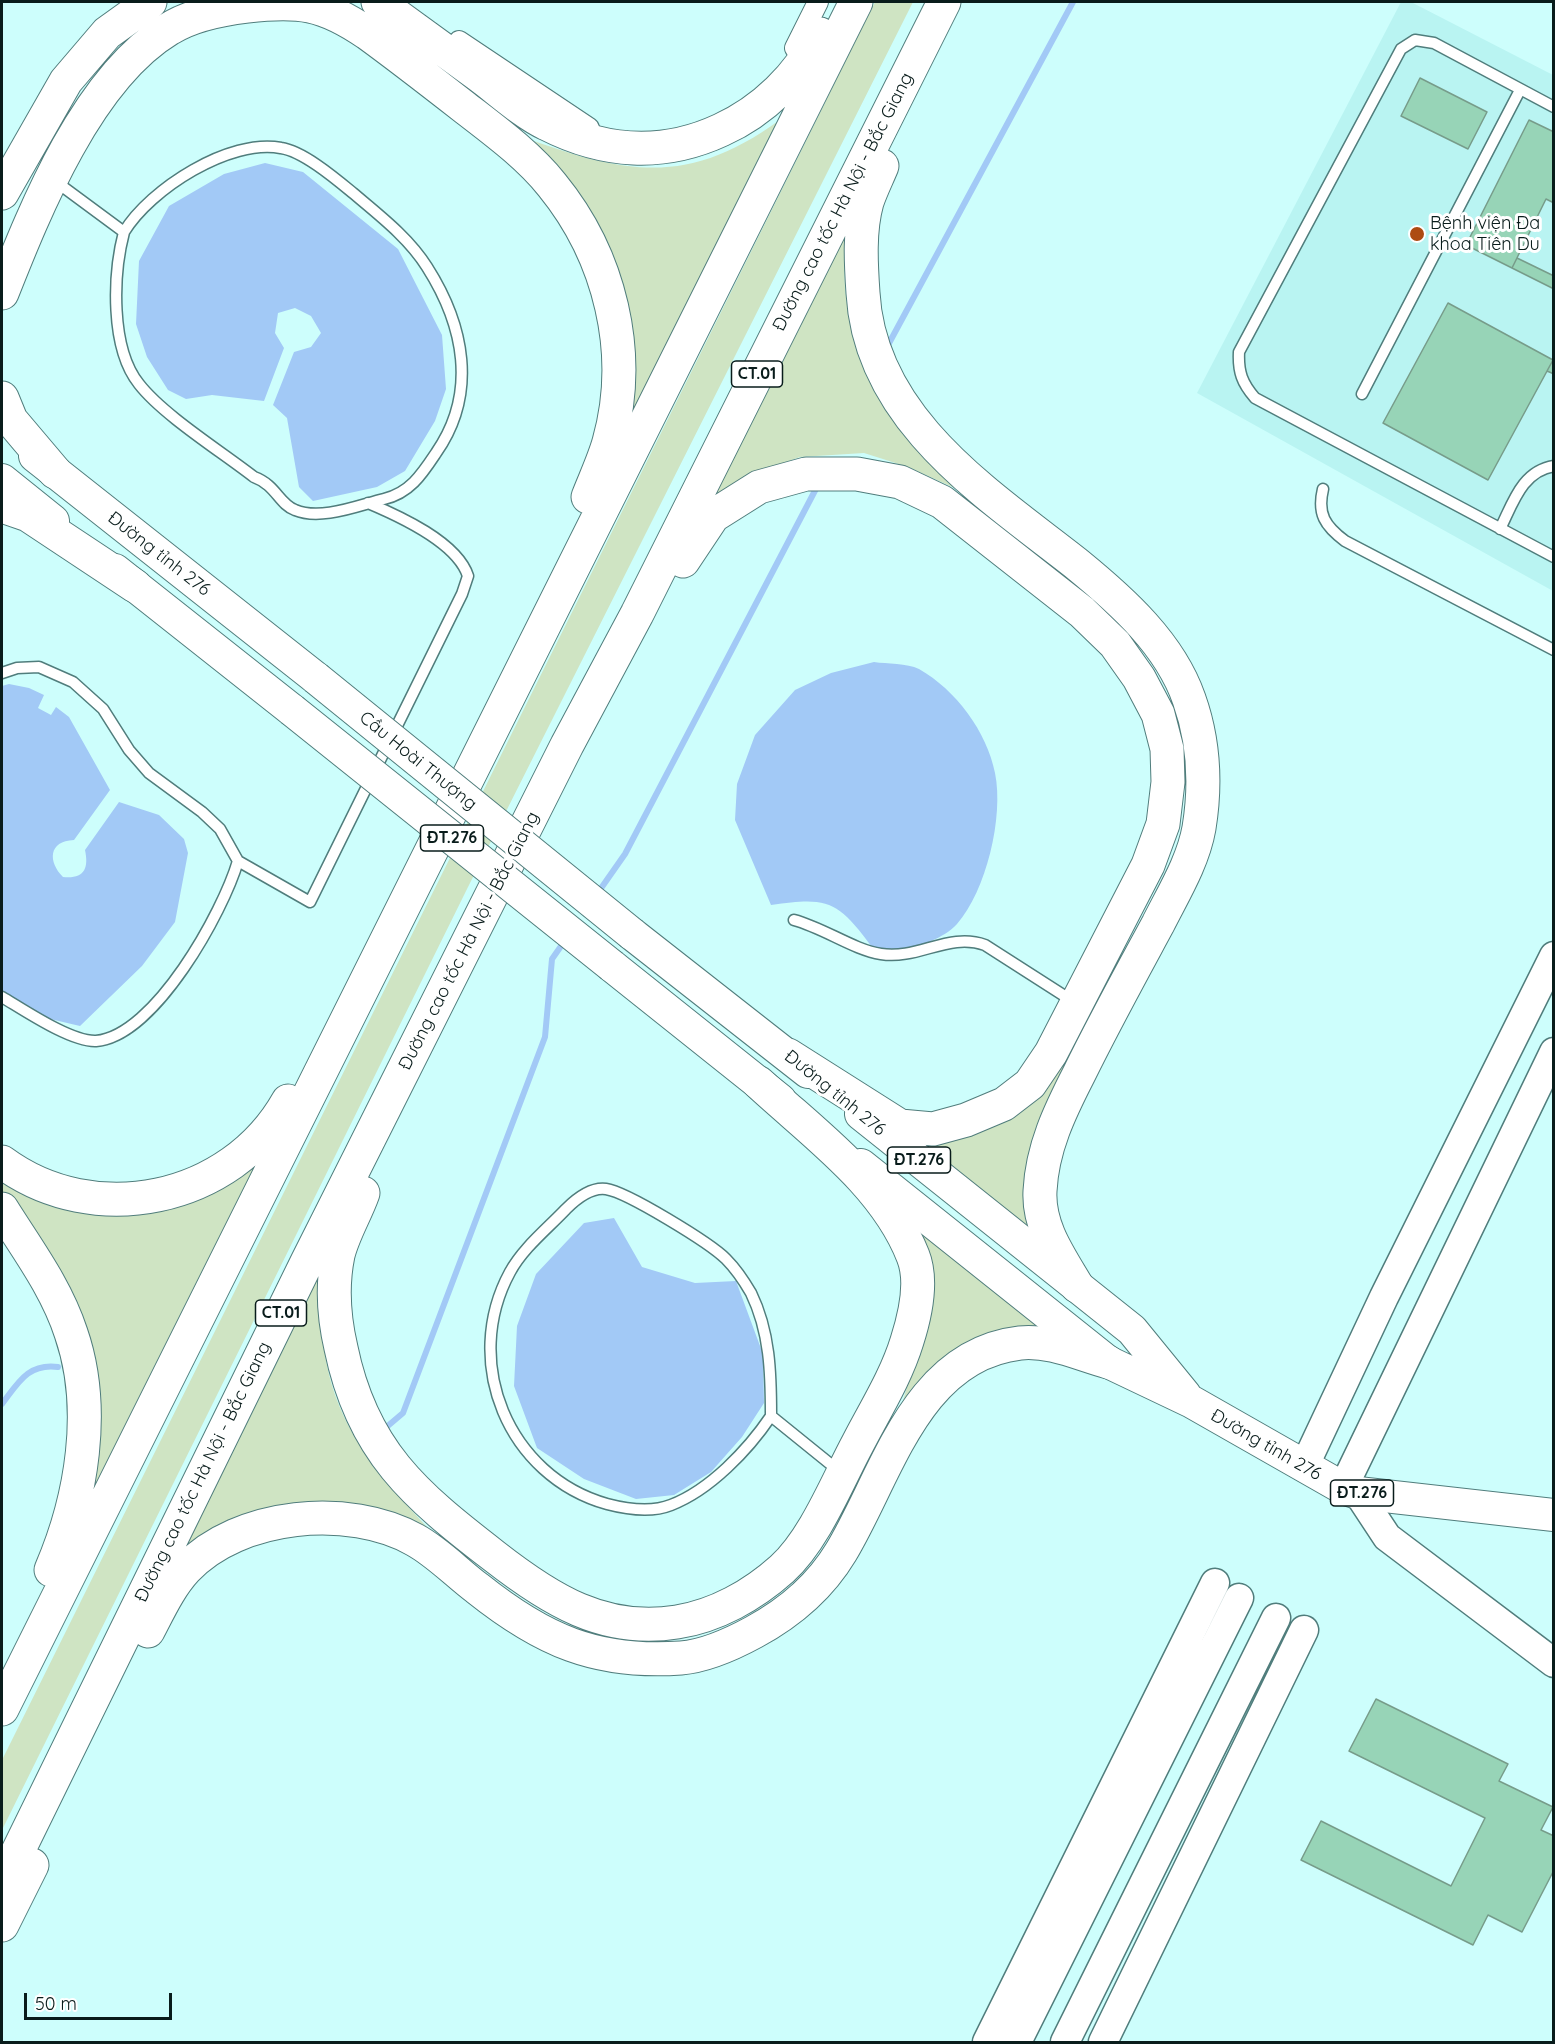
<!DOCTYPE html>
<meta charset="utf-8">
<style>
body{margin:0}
#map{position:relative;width:1555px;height:2044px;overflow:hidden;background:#cdfefc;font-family:Quicksand,sans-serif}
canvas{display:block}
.frame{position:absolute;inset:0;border:3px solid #091c1b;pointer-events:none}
.scale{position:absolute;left:24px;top:1993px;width:148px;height:27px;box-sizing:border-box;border:3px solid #091c1b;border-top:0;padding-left:8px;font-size:18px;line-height:21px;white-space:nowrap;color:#091c1b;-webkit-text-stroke:4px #fff;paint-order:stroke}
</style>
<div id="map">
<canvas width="1555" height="2044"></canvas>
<div class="frame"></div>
<div class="scale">50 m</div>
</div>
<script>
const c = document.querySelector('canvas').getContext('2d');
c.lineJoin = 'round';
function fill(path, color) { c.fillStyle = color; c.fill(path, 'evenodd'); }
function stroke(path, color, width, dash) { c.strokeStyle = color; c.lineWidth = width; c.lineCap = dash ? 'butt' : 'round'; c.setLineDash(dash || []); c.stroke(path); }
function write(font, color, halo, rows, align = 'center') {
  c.font = font + ' Quicksand,sans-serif'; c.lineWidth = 6; c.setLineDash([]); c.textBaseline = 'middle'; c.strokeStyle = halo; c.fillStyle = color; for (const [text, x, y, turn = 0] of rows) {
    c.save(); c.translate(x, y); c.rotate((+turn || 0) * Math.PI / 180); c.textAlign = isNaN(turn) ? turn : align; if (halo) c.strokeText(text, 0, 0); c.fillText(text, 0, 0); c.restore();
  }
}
const built = new Path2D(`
 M 1401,2 L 1411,2 L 1553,75 L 1553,591 L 1197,393 Z`);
const green = new Path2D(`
 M 875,2 L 913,2 L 468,887 L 2,1830 L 2,1760 Z
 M 789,113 L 631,426 L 619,279 L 596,219 L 566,176 L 534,141 C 637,178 698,183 789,113 Z
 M 856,197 C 852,218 847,239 845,260 C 840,330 875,401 919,453 C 930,467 948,476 959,490 L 908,467 L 864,453 L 800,457 L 751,475 L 702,510 Z
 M 1069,1058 L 1031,1235 L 901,1140 L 1039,1089 Z
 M 263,1150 L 78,1521 L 95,1389 L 10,1202 L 2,1192 L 2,1178 L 69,1206 Z
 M 917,1224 L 1045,1324 L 1018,1328 L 921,1382 L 902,1404 L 931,1306 L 931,1257 Z
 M 322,1249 C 322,1278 320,1308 323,1337 C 330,1421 375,1471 430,1530 C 398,1518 363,1502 328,1501 C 268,1499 218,1527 170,1557 Z`);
const water = new Path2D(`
 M 265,163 L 303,172 L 398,249 L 442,335 L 446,389 L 435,421 L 405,471 L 377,487 L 313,501 L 299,487 L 287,418 L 273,405 L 294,352 L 311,347 L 321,333 L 311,316 L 295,308 L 278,313 L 275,333 L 284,348 L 264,401 L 212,395 L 186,399 L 168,390 L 147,357 L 136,324 L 139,261 L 169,206 L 224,174 Z
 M 874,662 C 887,664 907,663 919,669 C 956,690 987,732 995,773 C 1004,817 986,891 957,924 C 945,938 916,948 899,951 C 891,952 880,948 872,947 C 837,900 828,897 771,905 L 735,820 L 737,784 L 755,735 L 795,690 L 831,673 Z
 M 9,684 L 29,688 L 44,695 L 38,708 L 51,715 L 56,707 L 69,717 L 110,790 L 74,840 C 48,841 48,862 63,877 C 84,879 89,869 85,850 L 119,802 L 159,815 L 184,839 L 188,853 L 175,922 L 142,966 L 80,1026 L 46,1018 L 2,994 L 2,686 Z
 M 614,1218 L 642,1267 L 695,1283 L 736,1281 L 763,1354 L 764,1403 L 742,1437 L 711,1472 L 674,1495 L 636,1499 L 584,1479 L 537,1448 L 514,1386 L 517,1326 L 536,1274 L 584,1223 Z`);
const stream = new Path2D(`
 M 887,347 L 1073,2
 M 597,894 L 625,854 L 819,483
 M 2,1404 C 18,1383 28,1363 58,1367
 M 383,1430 L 403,1413 L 545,1037 L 552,959 L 566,939`);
const building = new Path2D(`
 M 1420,78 L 1487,112 L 1468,149 L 1401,116 Z
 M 1529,120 L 1554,132 L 1554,203 L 1546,199 L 1512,268 L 1466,245 Z
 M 1517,258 L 1554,276 L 1554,289 L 1512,268 Z
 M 1448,303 L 1553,360 L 1488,480 L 1383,423 Z
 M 1553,360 L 1554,360 L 1554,374 L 1547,371 Z
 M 1376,1699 L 1508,1764 L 1499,1781 L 1553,1807 L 1541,1830 L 1554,1836 L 1554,1870 L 1522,1932 L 1488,1915 L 1473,1945 L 1301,1860 L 1321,1821 L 1451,1886 L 1485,1818 L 1349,1751 Z`);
const lane = new Path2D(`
 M 1554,107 L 1434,43 L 1415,40 L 1401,49 L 1239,352 C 1238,372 1242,383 1255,398 L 1554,557
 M 55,181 L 124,232 C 113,274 110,348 139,384 C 163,415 222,452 254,477 C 276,485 279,504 295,510 C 321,521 359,505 384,499 C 410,493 422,474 436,453 C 478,393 464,325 427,267 C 409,238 379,215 353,193 C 336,179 303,151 281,148 C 230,138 150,189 124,232
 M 1362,394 L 1520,90
 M 1323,489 C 1317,514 1325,526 1345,541 L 1554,650
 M 1500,529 C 1513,503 1522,471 1554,466
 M 2,673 L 17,668 L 39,667 L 73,682 L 103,709 L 129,750 L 149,773 L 202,812 L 220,829 L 238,861 L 310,902 L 462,594 L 468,576 C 457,542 399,516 368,503
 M 794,920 C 824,928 854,950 881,954 C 918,960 949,932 985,945 L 1074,1002
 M 2,997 C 24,1010 71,1042 96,1041 C 155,1036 223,912 238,861
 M 771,1416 C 748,1450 710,1490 671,1505 C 651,1513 626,1509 607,1504 C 508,1476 461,1362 510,1272 C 523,1248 547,1229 566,1209 C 576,1199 591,1187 606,1189 C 627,1192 710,1243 726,1259 C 736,1269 744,1281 751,1293 C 770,1332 771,1373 771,1416 L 839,1471`);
const street = new Path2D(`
 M 459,41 L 589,128
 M 795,48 L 818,2`);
const secondary = new Path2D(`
 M 1304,1467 L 1384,1297 L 1554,956
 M 1343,1488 L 1554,1052
 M 1358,1493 L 1387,1537 L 1554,1663
 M 987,2042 L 1215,1583
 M 1017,2042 L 1239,1598
 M 1065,2042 L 1276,1618
 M 1103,2042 L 1304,1630`);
const primary = new Path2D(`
 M 35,456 L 316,678
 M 2,480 L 53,521
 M 115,570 L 292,710
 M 632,934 L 808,1072
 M 612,966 L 780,1100
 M 861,1114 L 1132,1330 L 1185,1395
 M 861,1165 L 1108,1362 L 1192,1402 L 1343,1488 L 1358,1493 L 1554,1515`);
const highway = new Path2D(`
 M 378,2 C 411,26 444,50 477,74 C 499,90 522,112 547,124 C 604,153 663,157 721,130 C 763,111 799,76 820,34
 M 882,166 C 877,178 871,190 867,202 C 859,230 861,264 863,293 C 870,420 988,494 1078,565 C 1122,601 1170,644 1189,699 C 1204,741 1206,785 1199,828 C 1193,862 1173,894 1158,924 C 1131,974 1104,1023 1079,1074 C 1060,1111 1042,1148 1040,1191 C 1038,1227 1060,1257 1077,1286
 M 2,193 L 66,81 L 107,33 L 150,2
 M 2,293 C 36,207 88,78 169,29 C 191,15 222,9 247,6 C 299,0 323,3 367,33 C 400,57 432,82 464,107 C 495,131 528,155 552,185 C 610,256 634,353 609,442 C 604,460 595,479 588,497
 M 2,398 L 11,420 L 55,472
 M 2,506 L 28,515 L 135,586
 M 683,561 L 713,516 L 759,487 L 806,474 L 857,474 L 900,482 L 942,502 L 1082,612 L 1115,644 L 1139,678 L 1158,714 L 1167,749 L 1168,782 L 1163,824 L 1148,865 L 1051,1053 L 1030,1084 L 1004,1104 L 966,1120 L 933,1129 L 900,1126 L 788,1055
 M 2,1162 C 94,1230 231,1202 288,1101
 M 363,1193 C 356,1213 343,1234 338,1255 C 332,1284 334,1318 341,1348 C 362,1451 415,1495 494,1556 C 549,1599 604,1634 677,1622 C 716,1616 753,1595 782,1569 C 815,1539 837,1482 858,1443 C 875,1410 896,1377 907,1341 C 915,1316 923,1281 913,1256 C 885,1184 814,1134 759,1083
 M 2,1209 C 27,1249 56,1287 71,1333 C 97,1408 82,1498 51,1570
 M 148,1631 C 159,1610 170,1586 186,1569 C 239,1513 349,1503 415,1540 C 437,1552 457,1573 477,1588 C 542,1640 596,1664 681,1658 C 706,1656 732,1644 754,1632 C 789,1613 820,1587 841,1552 C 887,1476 915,1355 1020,1343 C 1051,1340 1079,1354 1108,1362
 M 2,1709 L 856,2
 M 2,1884 L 307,1262 L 567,745 L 637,614 L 944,2
 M 2,1925 L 32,1865`);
const primaryBridge = new Path2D(`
 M 316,678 L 632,934
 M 292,710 L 612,966`);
const markers = [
 [1417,234,8,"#ad4b12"]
];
const shields = [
 [757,374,51],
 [452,838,63],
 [919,1160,63],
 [281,1313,51],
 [1362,1493,63]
];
const shieldNames = [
 ["CT.01",757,374],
 ["ĐT.276",452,838],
 ["ĐT.276",919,1160],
 ["CT.01",281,1313],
 ["ĐT.276",1362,1493]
];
const streetNames = [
 ["Đường cao tốc Hà Nội - Bắc Giang",843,202,-63],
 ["Đường tỉnh 276",159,554,38],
 ["Cầu Hoài Thượng",418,761,39],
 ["Đường cao tốc Hà Nội - Bắc Giang",469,941,-63],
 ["Đường tỉnh 276",835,1093,39],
 ["Đường tỉnh 276",1266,1445,30],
 ["Đường cao tốc Hà Nội - Bắc Giang",203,1472,-64]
];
const poiNames = [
 ["Bệnh viện Đa",1430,224],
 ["khoa Tiên Du",1430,245]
];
fill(built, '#b9f4f2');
fill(green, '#cfe4c3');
fill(water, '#a2c9f6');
stroke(stream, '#a2c9f6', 6);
fill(building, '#97d4b7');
stroke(building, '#779c8a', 1.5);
stroke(lane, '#507d7c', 13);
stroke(street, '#507d7c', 22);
stroke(secondary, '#507d7c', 31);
stroke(primary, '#507d7c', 34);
stroke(highway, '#507d7c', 35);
stroke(lane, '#fff', 10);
stroke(street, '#fff', 20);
stroke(secondary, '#fff', 28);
stroke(primary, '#fff', 32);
stroke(highway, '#fff', 33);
stroke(primaryBridge, '#507d7c', 34, []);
stroke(primaryBridge, '#fff', 32);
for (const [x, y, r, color] of markers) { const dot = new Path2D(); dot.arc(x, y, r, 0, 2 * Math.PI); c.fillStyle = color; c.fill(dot); stroke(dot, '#fff', 2); }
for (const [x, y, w] of shields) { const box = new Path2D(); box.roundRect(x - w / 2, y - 13, w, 26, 4.5); c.fillStyle = '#fff'; c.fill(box); stroke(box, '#091c1b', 1.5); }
write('bold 16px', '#091c1b', null, shieldNames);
write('18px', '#091c1b', '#fff', streetNames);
write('18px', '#091c1b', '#fff', poiNames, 'left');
</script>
